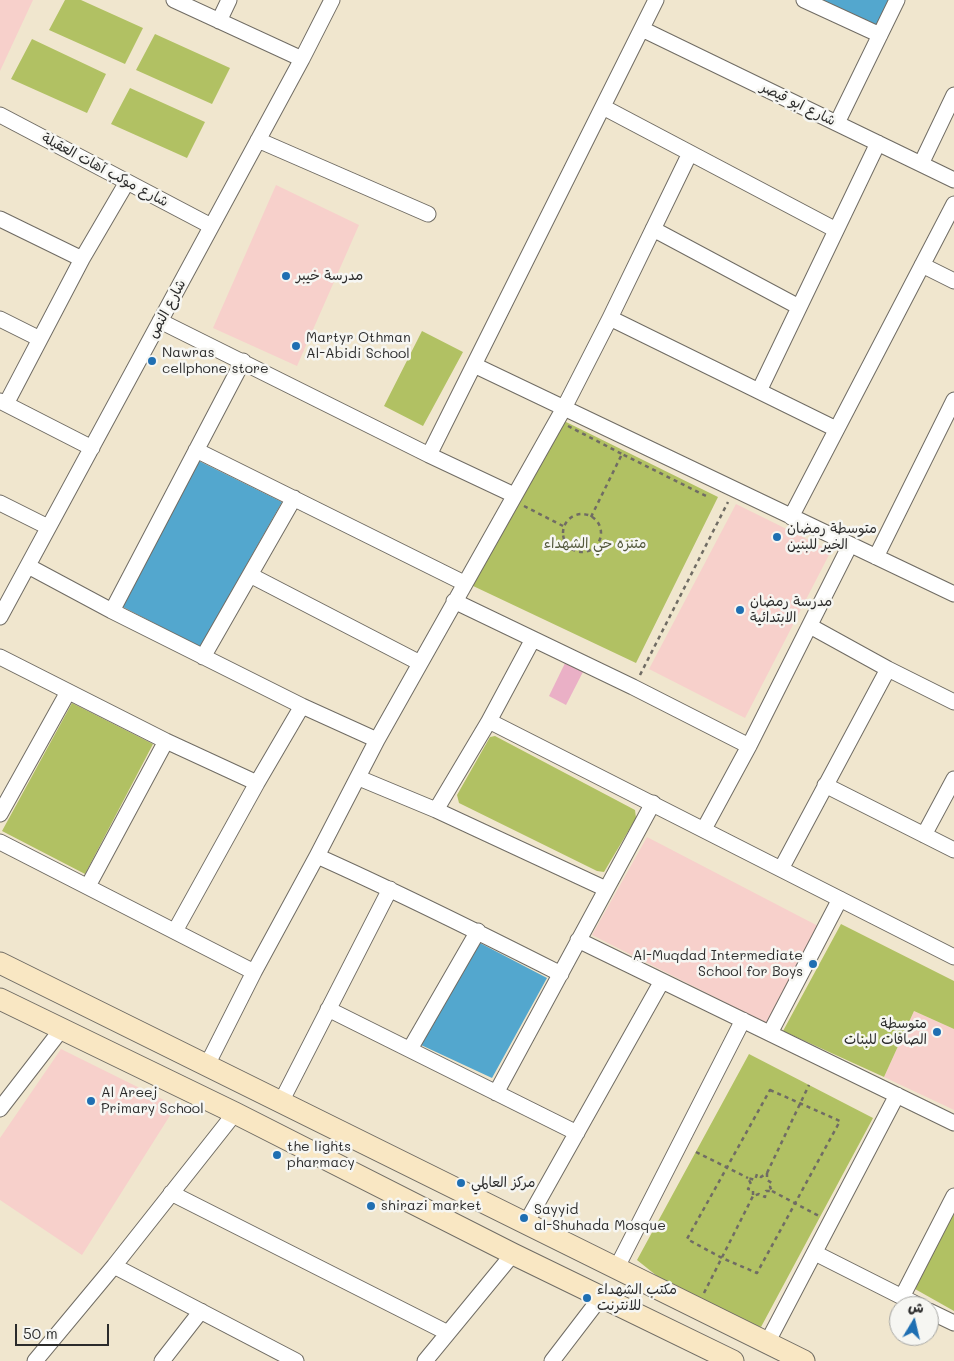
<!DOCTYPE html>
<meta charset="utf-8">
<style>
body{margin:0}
#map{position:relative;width:954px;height:1361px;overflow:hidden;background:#f0e6ce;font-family:Mali,"Playpen Sans Arabic",sans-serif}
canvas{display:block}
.north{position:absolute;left:889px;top:1296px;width:50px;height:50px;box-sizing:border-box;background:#f6f6f2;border:1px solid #a5a5a2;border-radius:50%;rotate:9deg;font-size:14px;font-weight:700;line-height:20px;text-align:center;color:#2b2b2b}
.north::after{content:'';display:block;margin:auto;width:18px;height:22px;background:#1f6fb2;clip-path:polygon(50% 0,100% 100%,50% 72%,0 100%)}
.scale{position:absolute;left:15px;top:1324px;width:94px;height:22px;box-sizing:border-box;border:2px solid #2b2b2b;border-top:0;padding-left:6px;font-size:15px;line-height:18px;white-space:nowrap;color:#2b2b2b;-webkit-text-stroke:4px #f6f6f2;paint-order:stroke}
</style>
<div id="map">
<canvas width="954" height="1361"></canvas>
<div class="north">ش</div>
<div class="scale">50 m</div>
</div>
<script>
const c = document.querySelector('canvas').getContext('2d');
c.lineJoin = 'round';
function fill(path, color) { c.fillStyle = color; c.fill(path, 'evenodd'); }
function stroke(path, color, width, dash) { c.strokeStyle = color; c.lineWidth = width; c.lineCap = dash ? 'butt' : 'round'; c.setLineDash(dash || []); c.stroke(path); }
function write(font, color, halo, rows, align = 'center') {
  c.font = font + ' Mali,"Playpen Sans Arabic",sans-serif'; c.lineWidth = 5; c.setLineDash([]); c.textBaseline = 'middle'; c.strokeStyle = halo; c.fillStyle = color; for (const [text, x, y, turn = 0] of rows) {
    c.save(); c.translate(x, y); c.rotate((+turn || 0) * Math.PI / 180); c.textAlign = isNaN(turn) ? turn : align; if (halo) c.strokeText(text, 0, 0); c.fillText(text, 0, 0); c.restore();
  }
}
const built = new Path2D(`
 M 0,0 L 33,0 L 0,71 Z
 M 276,185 L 359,225 L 297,366 L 213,328 Z
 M 736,504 L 831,551 L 745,718 L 649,669 Z
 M 647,837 L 820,927 L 768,1024 L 592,935 Z
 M 914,1011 L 954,1029 L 954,1110 L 884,1077 Z
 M 61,1049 L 176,1106 L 82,1255 L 0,1200 L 0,1138 Z`);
const green = new Path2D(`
 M 65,0 L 81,0 L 143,28 L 125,64 L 49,30 Z
 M 155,34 L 230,68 L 212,104 L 136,70 Z
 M 32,39 L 106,74 L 87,113 L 11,79 Z
 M 130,88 L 205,122 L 187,158 L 111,124 Z
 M 422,331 L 463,352 L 423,426 L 384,406 Z
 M 562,420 L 718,497 L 636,663 L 471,585 Z
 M 72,703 L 153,744 L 85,874 L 2,831 Z
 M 495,736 L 635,810 L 636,818 L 604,872 L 597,871 L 459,803 L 457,795 L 490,737 Z
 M 841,924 L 954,981 L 954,1029 L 914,1011 L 884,1077 L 783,1031 Z
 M 749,1054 L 873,1118 L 761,1327 L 697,1308 L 637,1260 Z
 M 954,1213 L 954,1311 L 915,1289 Z`);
const water = new Path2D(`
 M 821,0 L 889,0 L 876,27 Z
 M 199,461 L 282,502 L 200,647 L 123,607 Z
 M 480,943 L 547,978 L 492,1078 L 421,1045 Z`);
const building = new Path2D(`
 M 567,659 L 585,668 L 566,705 L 549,696 Z`);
const path = new Path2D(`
 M 568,426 L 622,454
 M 524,506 L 563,526
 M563 533a19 19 0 1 1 38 0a19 19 0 1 1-38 0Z
 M 591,517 L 622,454 L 708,497
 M 640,675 L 728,502
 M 770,1090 L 840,1121 L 757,1273 L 722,1258 L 687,1239 Z
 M 696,1152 L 748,1178
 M 767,1173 L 809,1085
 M 767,1173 L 767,1180 L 772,1183 L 770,1187 L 772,1191 L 766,1191 L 765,1197 L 759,1194 L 753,1196 L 753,1190 L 748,1189 L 751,1184 L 748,1178 L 755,1180 L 757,1174 L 761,1177 Z
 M 772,1191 L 819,1216
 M 704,1293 L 753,1196`);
const minor = new Path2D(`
 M 174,0 L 302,59
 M 804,0 L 880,35
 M 219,21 L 229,0
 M 642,29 L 954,180
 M 603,107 L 836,230
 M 0,115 L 211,226
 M 837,123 L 897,0
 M 258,140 L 428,214
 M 921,164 L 954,95
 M 0,219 L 82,259
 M 653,229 L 799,307
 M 922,265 L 954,281
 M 610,318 L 836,429
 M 0,319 L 40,339
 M 160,321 L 429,455 L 656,0
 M 243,361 L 112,611 L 302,706 L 377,740
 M 474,365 L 954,594
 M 759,391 L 878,143
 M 0,401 L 92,448
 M 6,404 L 82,259 L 127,182
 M 196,450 L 464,583
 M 429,455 L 514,495
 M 0,503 L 48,527
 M 791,517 L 954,204
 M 876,557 L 954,400
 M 28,566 L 112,611
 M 250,575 L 420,663
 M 454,601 L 633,687 L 749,746
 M 0,617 L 302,59 L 332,0
 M 810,626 L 888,669 L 954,702
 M 0,657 L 166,741 L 257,783
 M 203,657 L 294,498
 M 489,721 L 533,639
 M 359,778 L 436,810 L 606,889
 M 825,785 L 954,850
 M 436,810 L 489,721 L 954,957
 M 0,814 L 68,692
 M 704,829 L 749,746 L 850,545
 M 924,835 L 954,779
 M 0,842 L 254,972
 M 317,856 C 400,893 480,933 561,974
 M 781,869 L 888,669
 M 88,886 L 166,741
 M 175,931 L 257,783 L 302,706
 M 578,940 L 954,1123
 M 328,1009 L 577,1133
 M 770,1033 L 840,899
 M 410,1049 L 478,931
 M 207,1065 L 254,972 L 317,856 L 377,740 L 564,408 L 610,318 L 690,153
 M 496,1093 L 653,803
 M 281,1102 L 390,889
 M 0,1109 L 61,1030
 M 171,1193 L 448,1333
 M 526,1223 L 662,981
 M 815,1253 L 920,1306
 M 114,1266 L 296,1361
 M 616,1269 L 743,1020
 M 902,1297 L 954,1196
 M 929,1311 L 954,1323
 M 767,1343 L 897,1095
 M 35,1361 L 114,1266 L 235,1113
 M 162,1361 L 201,1311
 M 425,1361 L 513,1254
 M 552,1361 L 601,1297`);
const secondary = new Path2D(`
 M 0,963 L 804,1361
 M 0,999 L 235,1113 L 513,1254 L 733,1361`);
const markers = [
 [286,276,5,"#1f6fb2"],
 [296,346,5,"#1f6fb2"],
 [152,361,5,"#1f6fb2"],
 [777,537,5,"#1f6fb2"],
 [740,610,5,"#1f6fb2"],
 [813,964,5,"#1f6fb2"],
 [937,1032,5,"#1f6fb2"],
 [91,1101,5,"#1f6fb2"],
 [277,1155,5,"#1f6fb2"],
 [461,1183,5,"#1f6fb2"],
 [371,1206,5,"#1f6fb2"],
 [524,1218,5,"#1f6fb2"],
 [587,1298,5,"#1f6fb2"]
];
const streetNames = [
 ["شارع ابو قيصر",798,104,26],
 ["شارع موكب آهات العقيلة",105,170,28],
 ["شارع النص",167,309,-62]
];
const poiNames = [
 ["مدرسة خيبر",296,276],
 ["Martyr Othman",306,338],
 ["Al-Abidi School",306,354],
 ["Nawras",162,353],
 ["cellphone store",162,369],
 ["متوسطة رمضان",787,529],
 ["الخير للبنين",787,545],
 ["مدرسة رمضان",750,602],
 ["الابتدائية",750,618],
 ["Al-Muqdad Intermediate",803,956,"right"],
 ["School for Boys",803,972,"right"],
 ["متوسطة",927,1024,"right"],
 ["الصافات للبنات",927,1040,"right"],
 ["Al Areej",101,1093],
 ["Primary School",101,1109],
 ["the lights",287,1147],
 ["pharmacy",287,1163],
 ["مركز العالمي",471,1183],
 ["shirazi market",381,1206],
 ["Sayyid",534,1210],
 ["al-Shuhada Mosque",534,1226],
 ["مكتب الشهداء",597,1290],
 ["للانترنت",597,1306]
];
const parkNames = [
 ["متنزه حي الشهداء",595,544]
];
fill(built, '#f7d0cb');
fill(green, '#b1c163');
fill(water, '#53a7ce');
fill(building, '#eab0c6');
stroke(minor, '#706c64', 17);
stroke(secondary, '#706c64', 23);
stroke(path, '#706c64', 2.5, [4, 4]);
stroke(minor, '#fff', 15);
stroke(secondary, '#f9e7c3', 21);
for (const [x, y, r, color] of markers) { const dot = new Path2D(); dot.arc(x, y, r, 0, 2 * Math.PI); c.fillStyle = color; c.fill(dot); stroke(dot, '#f6f6f2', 2); }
write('14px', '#2b2b2b', '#f6f6f2', streetNames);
write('14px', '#2b2b2b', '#f6f6f2', poiNames, 'left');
write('14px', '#53583c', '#f6f6f2', parkNames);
</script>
